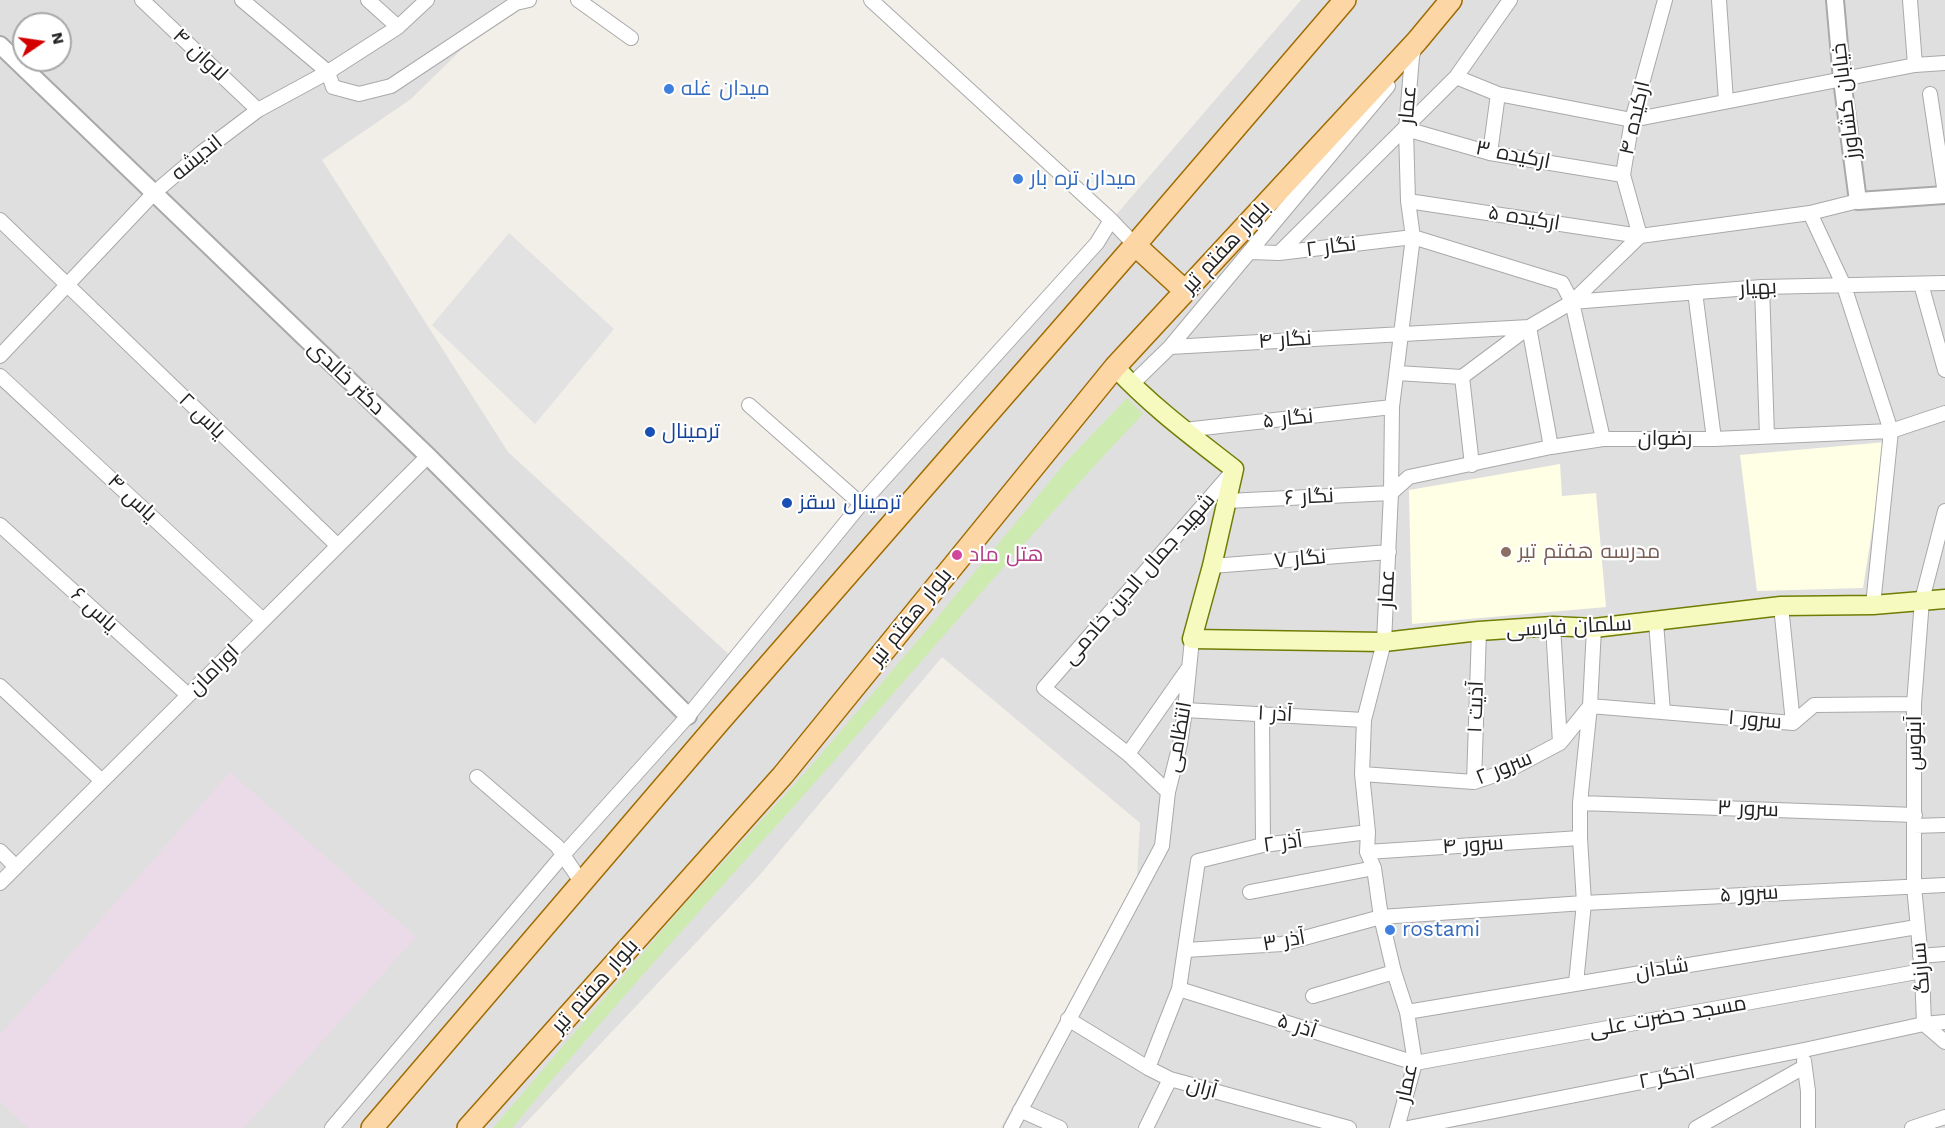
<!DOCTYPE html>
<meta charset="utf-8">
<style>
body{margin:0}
#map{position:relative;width:1945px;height:1128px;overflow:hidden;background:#f2efe9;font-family:"Work Sans",sans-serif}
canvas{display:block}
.north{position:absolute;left:12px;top:12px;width:60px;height:60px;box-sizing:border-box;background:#fff;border:2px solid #a7a7a7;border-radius:50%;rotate:77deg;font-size:16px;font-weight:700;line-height:24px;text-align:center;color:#222}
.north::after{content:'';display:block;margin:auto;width:21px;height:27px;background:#d40000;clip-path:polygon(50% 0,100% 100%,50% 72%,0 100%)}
</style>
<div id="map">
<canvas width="1945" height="1128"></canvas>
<div class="north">N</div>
</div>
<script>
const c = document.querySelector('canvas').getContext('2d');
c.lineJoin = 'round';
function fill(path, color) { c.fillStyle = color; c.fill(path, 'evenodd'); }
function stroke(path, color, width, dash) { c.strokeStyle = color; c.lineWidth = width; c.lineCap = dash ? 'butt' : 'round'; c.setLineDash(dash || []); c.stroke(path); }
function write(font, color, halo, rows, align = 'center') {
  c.font = font + ' "Work Sans",Cairo,sans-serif'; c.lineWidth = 4.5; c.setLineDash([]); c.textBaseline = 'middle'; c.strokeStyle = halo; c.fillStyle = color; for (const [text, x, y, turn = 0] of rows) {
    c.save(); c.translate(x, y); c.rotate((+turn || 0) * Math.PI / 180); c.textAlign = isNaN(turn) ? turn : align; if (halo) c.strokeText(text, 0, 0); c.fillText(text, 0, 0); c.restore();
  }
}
const residential = new Path2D(`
 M 0,0 L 512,0 L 411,99 L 322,160 L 508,452 L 734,659 L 1301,0 L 1945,0 L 1945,1128 L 1001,1128 L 1137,877 L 1140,823 L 942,657 L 758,877 L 521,1128 L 0,1128 ZM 24,24 L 60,24 L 60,60 L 24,60 Z`);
const industrial = new Path2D(`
 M 230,772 L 416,937 L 244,1128 L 28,1128 L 0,1101 L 0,1035 Z`);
const education = new Path2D(`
 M 1886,442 L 1863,588 L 1757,591 L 1740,455 Z
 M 1560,464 L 1562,496 L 1596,493 L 1606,607 L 1412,624 L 1409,490 Z`);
const grass = new Path2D(`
 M 1127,398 L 1143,414 C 1036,526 937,645 834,761 C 726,883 615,1002 512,1128 L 493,1128 L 683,906 L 805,773 L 932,624 L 1065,463 Z`);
const parking = new Path2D(`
 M 509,233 L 614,329 L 535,424 L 432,325 Z`);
const minor = new Path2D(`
 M 142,0 L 258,110
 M 242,0 L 328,72 L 333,87 L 359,94 L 391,86 L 516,3 L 529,0
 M 368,0 L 398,27
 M 578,0 L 631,38
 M 871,0 L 1111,220 L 1135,245
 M 1719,0 L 1726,101
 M 1910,0 L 1915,65
 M 1456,77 L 1498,94 L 1632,120 L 1915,65 L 1945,63
 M 1930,94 L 1945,194
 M 1406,129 L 1490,153 L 1623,175
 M 1490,153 L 1498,94
 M 1408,201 L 1640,236 L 1623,175 L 1632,120 L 1665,0
 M 1810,213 L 1844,286 L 1891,431 L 1873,605
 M 0,220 L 338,546
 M 1250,252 L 1279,253 L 1413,237 L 1562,283 L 1572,302 L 1603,439
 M 1279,253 L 1456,77 L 1510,0
 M 1921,284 L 1945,370
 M 1762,287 L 1767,436
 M 1695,292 L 1714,439
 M 1572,302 L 1762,287 L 1945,283
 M 1170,347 L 1529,327 L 1551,447
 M 0,356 L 154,193 L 201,153 L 258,110 L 328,72 L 398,27 L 427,0
 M 1397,373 L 1462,377 L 1529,327 L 1572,302 L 1640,236 L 1810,213 L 1858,201
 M 0,376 L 263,620
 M 1462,377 L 1472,465
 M 1131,385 L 1170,347 L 1388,86
 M 749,405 L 861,504
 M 1184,430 L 1392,407
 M 1227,501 L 1391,493 L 1409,477 L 1551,447 L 1603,439 L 1714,439 L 1891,431 L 1945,413
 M 1945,511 L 1922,600 L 1914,704 L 1914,886 L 1922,971 L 1924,1024 L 1945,1042
 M 0,525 L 188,695
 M 1212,566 L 1389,552
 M 1781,606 L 1793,723
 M 1656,622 L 1663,712
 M 1553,626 L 1560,743
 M 0,686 L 102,781
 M 1590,706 L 1793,723 L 1814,705 L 1914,704
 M 1185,710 L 1364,720
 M 1262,713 L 1263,845
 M 1128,754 L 1187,670
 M 1362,774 L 1474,782 L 1507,771 L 1560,743 L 1590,706
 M 477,777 L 557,846 L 582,883
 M 1474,782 L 1479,631
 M 1168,792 L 1128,754 L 1044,688 L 1233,471
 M 1580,803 L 1915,815
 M 1914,826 L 1945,825
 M 0,851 L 16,867
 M 1367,852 L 1580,838
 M 0,883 L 428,456
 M 1250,892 L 1374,868
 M 1186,950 L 1282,944 L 1381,917 L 1584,903 L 1945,885
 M 1920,956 L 1945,954
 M 1576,983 L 1584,903 L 1580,838 L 1580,803 L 1590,706 L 1594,628
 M 1179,989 L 1415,1063 L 1922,971
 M 1313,996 L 1394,972
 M 1407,1012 L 1917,927
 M 1068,1019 L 1148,1068 L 1170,1079 L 1349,1128
 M 1804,1061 L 1808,1091 L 1808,1128
 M 1148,1068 L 1179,989 L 1198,861 L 1263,845 L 1368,832
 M 1020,1110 L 1060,1128
 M 332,1128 L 563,855 L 688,716 L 861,504 L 1097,243 L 1111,220
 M 1011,1128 L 1162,846 L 1168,792 L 1180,744 L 1185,710 L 1192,639
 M 1146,1128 L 1170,1079
 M 1397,1128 L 1415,1063 L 1407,1012 L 1394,972 L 1381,917 L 1374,868 L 1367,852 L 1368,832 L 1362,774 L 1364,720 L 1384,642 L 1391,493 L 1392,407 L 1413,237 L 1408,201 L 1406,129 L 1412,57 L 1415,46
 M 1408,1128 L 1804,1050 L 1924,1024 L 1945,1022
 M 1696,1128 L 1804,1067
 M 1912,1128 L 1945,1117`);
const tertiary = new Path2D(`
 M 1835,0 L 1842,80 L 1858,201 L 1945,195
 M 0,45 L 428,456 L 688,716`);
const secondary = new Path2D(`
 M 1115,367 C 1151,406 1193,437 1234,469 L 1212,566 L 1192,639 L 1384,642 L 1479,631 L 1553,626 L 1594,628 L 1781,606 L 1873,605 L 1945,599`);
const primary = new Path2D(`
 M 1135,245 L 1185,291
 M 372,1128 L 720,721 L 1135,245 L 1345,0
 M 468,1128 L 783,775 L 1115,367 L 1417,41 L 1451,0`);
const markers = [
 [669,89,6,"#3f7fe0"],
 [1018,179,6,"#3f7fe0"],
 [650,432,6,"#1a4fb4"],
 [787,503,6,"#1a4fb4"],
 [1506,552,6,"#8d6e63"],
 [957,555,6,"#d1479c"],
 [1390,930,6,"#3f7fe0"]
];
const streetNames = [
 ["لاوان ۴",200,55,43],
 ["خیابان کشاورز",1846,101,-97],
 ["عمار",1408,105,-85],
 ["ارکیده ۴",1635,118,-77],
 ["ارکیده ۳",1513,155,11],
 ["اندیشه",197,158,-39],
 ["ارکیده ۵",1524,218,9],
 ["بلوار هفتم تیر",1226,247,-47],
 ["نگار ۲",1331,247,-7],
 ["بهیار",1758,288,-3],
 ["نگار ۴",1285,340,-4],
 ["دکتر خالدی",346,378,44],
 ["یاس ۲",202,416,44],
 ["نگار ۵",1288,419,-6],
 ["رضوان",1665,439],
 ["نگار ۶",1309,497,-3],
 ["یاس ۴",132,498,43],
 ["نگار ۷",1300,559,-5],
 ["شهید جمال الدین خادمی",1139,579,-49],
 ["عمار",1387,589,-87],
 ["یاس ۶",94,610,42],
 ["بلوار هفتم تیر",911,617,-51],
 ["سلمان فارسی",1569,627,-3],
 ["اورامان",214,670,-45],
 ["آذیت ۱",1476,707,-88],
 ["آذر ۱",1275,714,3],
 ["سرور ۱",1755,720,5],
 ["انتظامی",1179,737,-80],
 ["آبنوس",1915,743,-90],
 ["سرور ۲",1504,768,-22],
 ["سرور ۳",1748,809,2],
 ["آذر ۲",1283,843,-8],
 ["سرور ۴",1473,845,-4],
 ["سرور ۵",1749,894,-3],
 ["آذر ۳",1284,941,-10],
 ["سارنگ",1921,968,-95],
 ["شادان",1662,969,-9],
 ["بلوار هفتم تیر",595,986,-48],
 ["مسجد حضرت علی",1668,1017,-10],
 ["آذر ۵",1297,1026,18],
 ["اخگر ۲",1667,1077,-11],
 ["عمار",1407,1083,-78],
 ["آران",1202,1088,15]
];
const shopNames = [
 ["میدان غله",681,89],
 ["میدان تره بار",1030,179],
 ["rostami",1402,930]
];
const transitNames = [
 ["ترمینال",662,432],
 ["ترمینال سقز",799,503]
];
const educationNames = [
 ["مدرسه هفتم تیر",1518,552]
];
const hotelNames = [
 ["هتل ماد",969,555]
];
fill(residential, '#e0dfdf');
fill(industrial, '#ebdbe8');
fill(education, '#ffffe5');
fill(grass, '#cdebb0');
fill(parking, '#e2e2e2');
stroke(minor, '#a9a9a9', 16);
stroke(tertiary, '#a9a9a9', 20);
stroke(secondary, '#707d05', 21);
stroke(primary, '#a06b00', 24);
stroke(minor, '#fff', 14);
stroke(tertiary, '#fff', 16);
stroke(secondary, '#f7fabf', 18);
stroke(primary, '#fcd6a4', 21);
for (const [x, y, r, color] of markers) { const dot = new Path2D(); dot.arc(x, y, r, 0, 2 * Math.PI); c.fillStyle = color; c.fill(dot); stroke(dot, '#fff', 2); }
write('21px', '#222', '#fff', streetNames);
write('21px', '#366cbe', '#fff', shopNames, 'left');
write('21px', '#164399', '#fff', transitNames, 'left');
write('21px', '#785e54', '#fff', educationNames, 'left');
write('21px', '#b23c85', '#fff', hotelNames, 'left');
</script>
